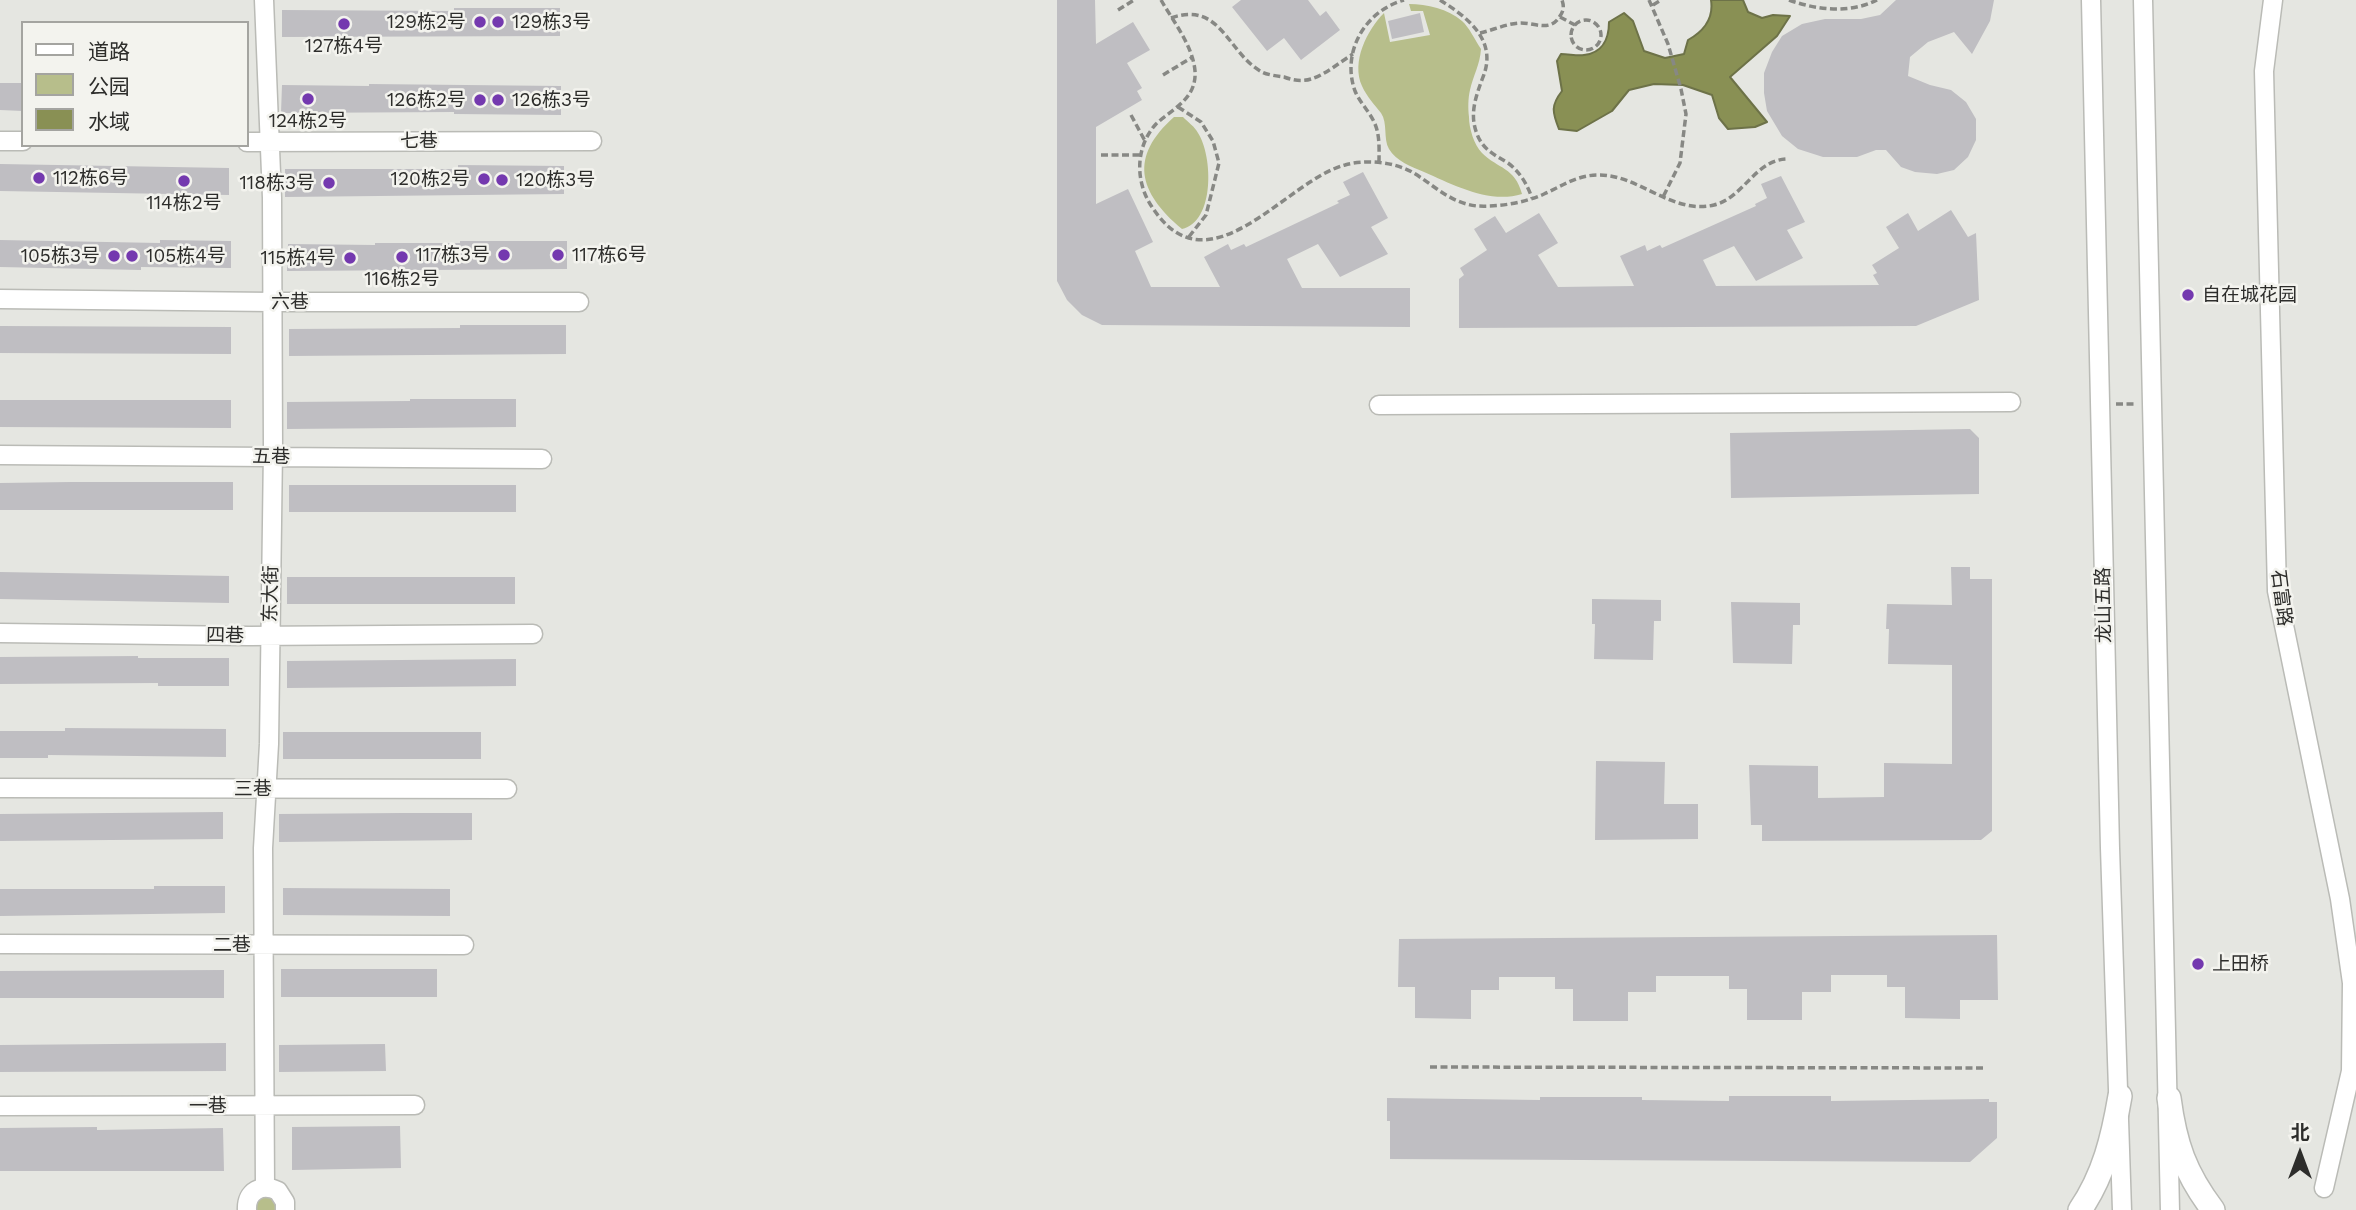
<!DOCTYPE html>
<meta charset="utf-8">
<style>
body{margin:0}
#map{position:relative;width:2356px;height:1210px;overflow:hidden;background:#e5e6e1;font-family:"Work Sans","Noto Sans SC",sans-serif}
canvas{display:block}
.legend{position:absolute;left:21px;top:21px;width:228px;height:126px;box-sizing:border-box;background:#f3f3ee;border:2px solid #a4a4a0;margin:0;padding:9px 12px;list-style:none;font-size:21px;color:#2d2d2b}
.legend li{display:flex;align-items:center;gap:14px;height:35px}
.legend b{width:35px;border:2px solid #a4a4a0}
.north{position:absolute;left:2265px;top:1119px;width:70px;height:70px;-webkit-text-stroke:5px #f3f3ee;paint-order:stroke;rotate:0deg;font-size:19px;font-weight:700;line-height:28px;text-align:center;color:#2d2d2b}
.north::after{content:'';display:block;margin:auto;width:24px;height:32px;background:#2d2d2b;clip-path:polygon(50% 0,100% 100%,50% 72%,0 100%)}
</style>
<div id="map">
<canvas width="2356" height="1210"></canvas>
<ul class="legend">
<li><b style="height:9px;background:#fff"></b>道路</li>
<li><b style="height:19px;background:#b7be8b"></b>公园</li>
<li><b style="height:19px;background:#899054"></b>水域</li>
</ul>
<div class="north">北</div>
</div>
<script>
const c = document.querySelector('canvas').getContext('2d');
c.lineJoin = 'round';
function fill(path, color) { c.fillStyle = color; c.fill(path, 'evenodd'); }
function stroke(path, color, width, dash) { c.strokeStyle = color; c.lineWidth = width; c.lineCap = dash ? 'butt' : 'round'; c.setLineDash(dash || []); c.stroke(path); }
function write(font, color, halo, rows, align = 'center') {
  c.font = font + ' "Work Sans","Noto Sans SC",sans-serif'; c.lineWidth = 5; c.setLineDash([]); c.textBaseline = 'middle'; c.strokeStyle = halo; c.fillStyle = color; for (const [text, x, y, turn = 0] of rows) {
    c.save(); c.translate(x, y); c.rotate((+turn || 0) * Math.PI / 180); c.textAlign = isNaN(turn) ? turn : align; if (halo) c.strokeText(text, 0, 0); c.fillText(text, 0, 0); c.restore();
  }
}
const green = new Path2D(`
 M 1409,4 C 1427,4 1448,9 1462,21 C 1469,27 1475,40 1481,49 C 1480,65 1473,76 1470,90 C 1468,98 1468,109 1469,117 C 1469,128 1474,145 1482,153 C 1498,169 1515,167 1522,194 C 1489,204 1454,185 1424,172 C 1412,167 1396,161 1389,149 C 1383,139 1388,123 1381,113 C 1374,104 1367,97 1362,86 C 1351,62 1367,30 1384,13 L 1390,42 L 1430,35 L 1423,11 L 1411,11 Z
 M 1174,117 L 1183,117 C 1188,122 1195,127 1198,133 C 1213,156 1215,222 1182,229 C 1138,192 1129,157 1174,117 Z
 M 261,1196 L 273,1198 L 277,1205 L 277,1210 L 254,1210 L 254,1205 Z`);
const water = new Path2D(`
 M 1711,0 L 1743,0 L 1748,12 L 1762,18 L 1773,15 L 1790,16 L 1777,36 L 1730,77 L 1767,122 L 1755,127 L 1728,129 L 1719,118 L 1712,95 L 1683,85 L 1654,84 L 1629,90 L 1612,111 L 1577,131 L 1559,129 C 1552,112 1551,105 1562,91 L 1557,61 L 1561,54 C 1569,54 1577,56 1584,55 C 1603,53 1609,38 1609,22 L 1624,13 L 1633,21 L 1644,51 L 1665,58 L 1684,54 L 1688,40 C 1704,31 1714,19 1711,0 Z`);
const building = new Path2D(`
 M 1057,0 L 1095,0 L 1096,44 L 1133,22 L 1150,50 L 1127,63 L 1142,88 L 1137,91 L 1142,100 L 1096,127 L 1096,204 L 1128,189 L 1153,242 L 1135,251 L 1151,287 L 1220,287 L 1204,257 L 1228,244 L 1231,250 L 1244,244 L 1246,247 L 1339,203 L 1337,201 L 1350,195 L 1343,182 L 1363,172 L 1388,218 L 1371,227 L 1388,254 L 1340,277 L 1318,244 L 1287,259 L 1302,288 L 1410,288 L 1410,327 L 1102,325 L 1082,315 L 1067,300 L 1057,281 Z
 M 1241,0 L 1308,0 L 1320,16 L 1326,11 L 1340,30 L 1301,60 L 1284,38 L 1267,51 L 1232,7 Z
 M 1896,0 L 1994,0 L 1990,21 L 1972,54 L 1954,32 L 1928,42 L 1910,57 L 1908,76 L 1930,85 L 1951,90 L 1966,102 L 1976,119 L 1976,140 L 1968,157 L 1954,170 L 1937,174 L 1915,172 L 1901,167 L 1886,150 L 1876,150 L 1857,157 L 1823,157 L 1798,149 L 1782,136 L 1767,111 L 1764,93 L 1764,73 L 1772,52 L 1782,36 L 1802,24 L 1825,19 L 1861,19 L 1880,15 Z
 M 454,8 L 560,8 L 560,36 L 282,37 L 282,10 L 454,11 Z
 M 1420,13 L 1424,32 L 1392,39 L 1388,21 Z
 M 0,83 L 23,83 L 23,111 L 0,110 Z
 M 369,84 L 561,86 L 561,115 L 454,114 L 454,112 L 281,113 L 282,85 L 369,86 Z
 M 0,164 L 229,168 L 229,195 L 0,191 Z
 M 458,165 L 564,166 L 564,194 L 285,197 L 285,169 L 458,169 Z
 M 1781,176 L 1805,222 L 1787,230 L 1803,258 L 1756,281 L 1734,246 L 1703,260 L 1716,286 L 1879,285 L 1873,275 L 1877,273 L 1872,265 L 1899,248 L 1886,227 L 1908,213 L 1918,231 L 1951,210 L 1968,237 L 1976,233 L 1979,300 L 1916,326 L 1459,328 L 1459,279 L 1464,275 L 1460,268 L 1487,250 L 1474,229 L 1495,216 L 1506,233 L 1539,213 L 1558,243 L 1538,255 L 1558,287 L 1634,286 L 1620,256 L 1645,245 L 1647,251 L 1660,245 L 1662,248 L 1756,206 L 1755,204 L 1767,198 L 1761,184 Z
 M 0,240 L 160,243 L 160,240 L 231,241 L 231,268 L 141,267 L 141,270 L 0,267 Z
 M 460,241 L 567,241 L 567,269 L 287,271 L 288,244 L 375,245 L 375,243 L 460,243 Z
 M 460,325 L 566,325 L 566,354 L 289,356 L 289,329 L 460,328 Z
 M 0,326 L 231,327 L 231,354 L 0,353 Z
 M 410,399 L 516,399 L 516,427 L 287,429 L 287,402 L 410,401 Z
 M 0,400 L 231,400 L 231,428 L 0,427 Z
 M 1970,429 L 1979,438 L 1979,494 L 1731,498 L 1730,433 Z
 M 71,482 L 233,482 L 233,510 L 0,510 L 0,483 Z
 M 289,485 L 516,485 L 516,512 L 289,512 Z
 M 1951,567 L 1970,567 L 1970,579 L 1992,579 L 1992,831 L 1981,840 L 1762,841 L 1762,825 L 1751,825 L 1749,765 L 1818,766 L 1818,798 L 1884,797 L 1884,763 L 1952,764 L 1952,665 L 1888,664 L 1889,629 L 1886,629 L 1887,604 L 1952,605 Z
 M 0,572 L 229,576 L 229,603 L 0,599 Z
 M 287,577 L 515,577 L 515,604 L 287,604 Z
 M 1592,599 L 1661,600 L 1661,621 L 1654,621 L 1653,660 L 1594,659 L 1595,624 L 1592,624 Z
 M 1731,602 L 1800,603 L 1800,625 L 1793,625 L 1792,664 L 1733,663 Z
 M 138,656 L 138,658 L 229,658 L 229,686 L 158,686 L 158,683 L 0,684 L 0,657 Z
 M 516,659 L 516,686 L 287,688 L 287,661 Z
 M 65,728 L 226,729 L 226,757 L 48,755 L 48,758 L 0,758 L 0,731 L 65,731 Z
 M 283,732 L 481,732 L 481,759 L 283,759 Z
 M 1596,761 L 1665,762 L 1664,804 L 1698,804 L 1698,839 L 1595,840 Z
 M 223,812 L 223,839 L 0,841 L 0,814 Z
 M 401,813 L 472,813 L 472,840 L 279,842 L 279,814 Z
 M 154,886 L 225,886 L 225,913 L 0,916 L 0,889 L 154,889 Z
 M 283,888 L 450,889 L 450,916 L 283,915 Z
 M 1997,935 L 1998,1000 L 1960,1000 L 1960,1019 L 1905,1018 L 1905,987 L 1887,987 L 1887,975 L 1831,975 L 1831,992 L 1802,992 L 1802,1020 L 1747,1020 L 1747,989 L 1729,989 L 1729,976 L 1656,976 L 1656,992 L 1628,992 L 1628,1021 L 1573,1021 L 1573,989 L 1555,989 L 1555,977 L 1499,977 L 1499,990 L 1471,990 L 1471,1019 L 1415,1018 L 1415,987 L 1398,987 L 1399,939 Z
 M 281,969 L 437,969 L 437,997 L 281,997 Z
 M 224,970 L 224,998 L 0,998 L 0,971 Z
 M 226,1043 L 226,1071 L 0,1072 L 0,1045 Z
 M 385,1044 L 386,1071 L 279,1072 L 279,1045 Z
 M 1729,1096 L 1831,1096 L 1831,1101 L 1989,1099 L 1989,1102 L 1997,1102 L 1997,1138 L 1970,1162 L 1390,1159 L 1390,1121 L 1387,1121 L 1387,1098 L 1540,1100 L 1540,1097 L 1642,1097 L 1642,1100 L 1729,1101 Z
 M 400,1126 L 401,1168 L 292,1170 L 292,1127 Z
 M 97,1127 L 97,1130 L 223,1128 L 224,1171 L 0,1171 L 0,1128 Z`);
const path = new Path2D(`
 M 1161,0 C 1173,21 1193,46 1195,71 C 1197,99 1172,109 1156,124 C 1135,147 1135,182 1152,207 C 1209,295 1286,180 1345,165 C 1366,159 1394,162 1412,172 C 1434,185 1450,203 1477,206 C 1499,207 1524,203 1544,194 C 1562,186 1577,175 1598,175 C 1638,174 1672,215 1714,205 C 1744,198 1755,159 1788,159
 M 1440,0 C 1467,17 1498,40 1483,77 C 1476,96 1469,114 1477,134 C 1483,150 1495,155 1508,163 C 1520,172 1527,184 1532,198
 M 1649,0 L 1668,44 L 1681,89 L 1686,114 L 1680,163 L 1663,197
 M 1789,0 C 1817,10 1849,14 1877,0
 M 1653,5 L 1661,0
 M 1118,10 L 1134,0
 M 1560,17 L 1575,25
 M 1171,18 C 1221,0 1228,54 1262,72 C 1268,75 1277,76 1284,77 C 1292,80 1302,82 1311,79 C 1325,75 1340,62 1353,54
 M1571 35a15 15 0 1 1 30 0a15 15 0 1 1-30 0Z
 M 1480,33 C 1493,30 1506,24 1519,23 C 1534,22 1550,33 1560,16 C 1564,10 1564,6 1562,0
 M 1163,75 L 1191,58
 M 1178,107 L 1201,122 L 1213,141 L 1219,163 L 1206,215 L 1188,238
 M 1131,115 L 1145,141
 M 1101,155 L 1140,155
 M 1379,162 C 1379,150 1380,136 1375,124 C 1370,112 1360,103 1355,91 C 1341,52 1365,11 1404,0
 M 2116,404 L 2136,404
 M 1430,1067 L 1986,1068`);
const minor = new Path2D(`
 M 264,0 L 272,198 L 273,449 L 269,744 L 263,848 L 265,1187
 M 2091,0 L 2110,848 L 2122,1210
 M 2143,0 L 2170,1210
 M 2273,0 L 2264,71 L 2277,591 L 2340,899 L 2352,983 L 2351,1071 L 2324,1188
 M 0,141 L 23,141
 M 247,142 L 592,141
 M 0,299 L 272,302 L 579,302
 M 1379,405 L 2011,402
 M 0,455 L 542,459
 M 0,633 L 249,636 L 533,634
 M 0,788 L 507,789
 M 0,944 L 464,945
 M 0,1106 L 415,1105
 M 247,1210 C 246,1191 262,1183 278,1191 L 285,1202 L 285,1210`);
const major = new Path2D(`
 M 2169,1098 C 2175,1144 2185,1173 2213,1210
 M 2080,1210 C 2104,1175 2113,1137 2120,1096`);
const markers = [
 [480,22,7,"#7439af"],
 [498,22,7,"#7439af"],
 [344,24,7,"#7439af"],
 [308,99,7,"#7439af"],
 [480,100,7,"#7439af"],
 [498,100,7,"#7439af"],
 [39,178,7,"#7439af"],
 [484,179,7,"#7439af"],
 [502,180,7,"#7439af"],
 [184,181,7,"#7439af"],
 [329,183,7,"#7439af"],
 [504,255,7,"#7439af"],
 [558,255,7,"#7439af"],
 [114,256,7,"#7439af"],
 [132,256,7,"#7439af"],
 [402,257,7,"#7439af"],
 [350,258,7,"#7439af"],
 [2188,295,7,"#7439af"],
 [2198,964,7,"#7439af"]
];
const poiNames = [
 ["129栋2号",466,22,"right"],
 ["129栋3号",512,22],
 ["127栋4号",344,46,"center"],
 ["126栋2号",466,100,"right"],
 ["126栋3号",512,100],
 ["124栋2号",308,121,"center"],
 ["112栋6号",53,178],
 ["120栋2号",470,179,"right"],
 ["120栋3号",516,180],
 ["118栋3号",315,183,"right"],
 ["114栋2号",184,203,"center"],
 ["117栋3号",490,255,"right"],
 ["117栋6号",572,255],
 ["105栋3号",100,256,"right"],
 ["105栋4号",146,256],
 ["115栋4号",336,258,"right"],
 ["116栋2号",402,279,"center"],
 ["自在城花园",2202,295],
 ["上田桥",2212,964]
];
const streetNames = [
 ["七巷",419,141],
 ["六巷",290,302],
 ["五巷",271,457,1],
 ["东大街",271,594,-89],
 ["石富路",2281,598,83],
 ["龙山五路",2104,605,-91],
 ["四巷",225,636,1],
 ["三巷",253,789],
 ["二巷",232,945],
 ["一巷",208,1106]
];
fill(green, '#b7be8b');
fill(water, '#899054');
stroke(water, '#6d7248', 2);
fill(building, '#bfbec2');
stroke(minor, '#babbb6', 21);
stroke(major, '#babbb6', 26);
stroke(path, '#878884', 3.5, [7, 3.5]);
stroke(minor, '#fff', 18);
stroke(major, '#fff', 23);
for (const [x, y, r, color] of markers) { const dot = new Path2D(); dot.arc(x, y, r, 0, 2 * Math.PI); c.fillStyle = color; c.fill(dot); stroke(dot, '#f3f3ee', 2.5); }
write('19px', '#2d2d2b', '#f3f3ee', poiNames, 'left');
write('19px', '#2d2d2b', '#f3f3ee', streetNames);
</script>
